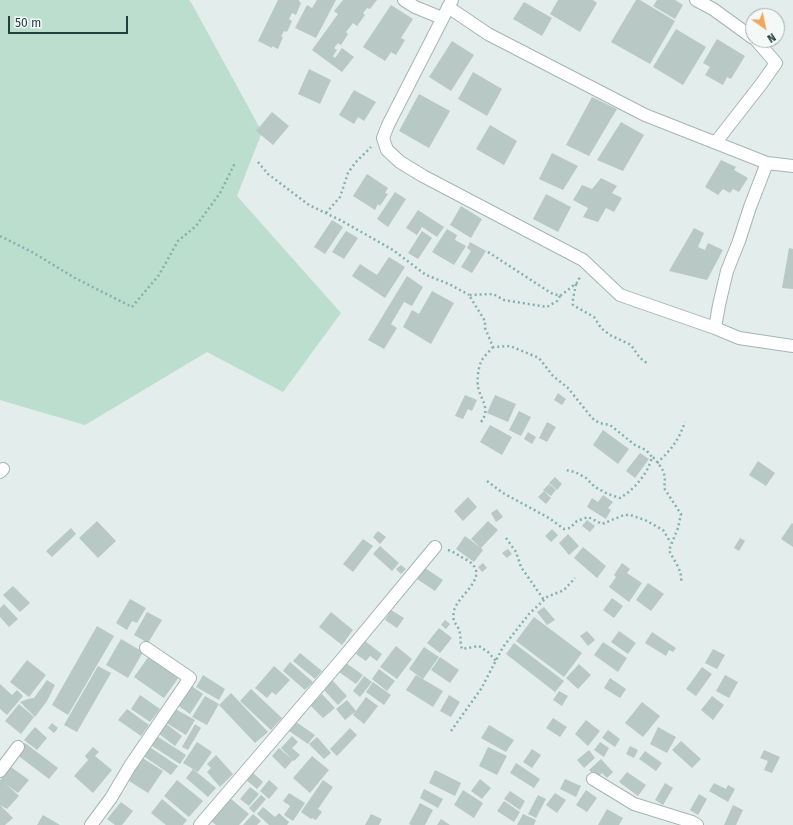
<!DOCTYPE html>
<style>
body{margin:0}
#map{position:relative;width:793px;height:825px;overflow:hidden;background:#e3edeb;font-family:"Fira Sans",sans-serif}
canvas{display:block}
.north{position:absolute;left:745px;top:8px;width:40px;height:40px;box-sizing:border-box;background:#f4f9f8;border:1px solid #a0afae;border-radius:50%;rotate:147deg;font-size:11px;font-weight:700;line-height:16px;text-align:center;color:#223f3e}
.north::after{content:'';display:block;margin:auto;width:14px;height:18px;background:#f3a55b;clip-path:polygon(50% 0,100% 100%,50% 72%,0 100%)}
.scale{position:absolute;left:8px;top:16px;width:120px;height:18px;box-sizing:border-box;border:2px solid #223f3e;border-top:0;padding-left:5px;font-size:12px;line-height:14px;white-space:nowrap;color:#223f3e;-webkit-text-stroke:3px #f4f9f8;paint-order:stroke}
</style>
<div id="map">
<canvas width="793" height="825"></canvas>
<div class="north">N</div>
<div class="scale">50 m</div>
</div>
<script>
const c = document.querySelector('canvas').getContext('2d');
c.lineJoin = 'round';
function fill(path, color) { c.fillStyle = color; c.fill(path, 'evenodd'); }
function stroke(path, color, width, dash) { c.strokeStyle = color; c.lineWidth = width; c.lineCap = dash ? 'butt' : 'round'; c.setLineDash(dash || []); c.stroke(path); }
const green = new Path2D(`
 M 0,0 L 189,0 L 192,4 L 262,132 L 237,196 L 341,313 L 283,392 L 207,352 L 85,425 L 0,400 Z`);
const building = new Path2D(`
 M 278,0 L 299,0 L 299,1 L 301,3 L 296,15 L 292,13 L 289,19 L 292,21 L 287,32 L 284,31 L 281,37 L 283,37 L 278,49 L 272,46 L 272,48 L 258,41 Z
 M 317,0 L 336,0 L 316,38 L 295,28 L 307,5 L 312,8 Z
 M 343,0 L 377,0 L 370,9 L 367,8 L 363,13 L 365,15 L 357,26 L 353,23 L 346,32 L 348,34 L 341,45 L 338,43 L 334,48 L 337,50 L 333,56 L 335,58 L 342,48 L 354,57 L 342,72 L 312,50 L 338,14 L 334,11 Z
 M 558,0 L 593,0 L 597,3 L 580,32 L 550,14 Z
 M 636,0 L 640,0 L 675,21 L 650,64 L 611,42 Z
 M 657,0 L 675,0 L 683,5 L 675,19 L 653,6 Z
 M 524,2 L 552,18 L 542,36 L 513,19 Z
 M 391,5 L 413,19 L 401,38 L 405,40 L 396,55 L 391,52 L 385,61 L 363,47 Z
 M 676,29 L 706,47 L 683,85 L 653,67 Z
 M 717,39 L 745,56 L 731,79 L 727,77 L 723,85 L 705,75 L 710,67 L 703,63 Z
 M 452,41 L 474,55 L 451,91 L 429,77 Z
 M 309,69 L 331,80 L 320,104 L 298,94 Z
 M 473,72 L 502,89 L 487,116 L 458,99 Z
 M 354,90 L 376,102 L 364,121 L 358,117 L 354,124 L 339,115 Z
 M 419,94 L 450,111 L 429,148 L 399,131 Z
 M 592,97 L 617,109 L 589,156 L 566,145 Z
 M 272,112 L 289,126 L 273,145 L 256,131 Z
 M 621,122 L 644,135 L 623,171 L 597,160 Z
 M 490,125 L 517,141 L 504,165 L 476,149 Z
 M 552,153 L 578,166 L 563,190 L 539,179 Z
 M 721,160 L 736,167 L 734,170 L 748,178 L 739,192 L 733,189 L 730,193 L 723,189 L 718,195 L 705,187 Z
 M 367,174 L 388,188 L 385,193 L 388,194 L 380,206 L 378,204 L 375,210 L 353,196 Z
 M 601,178 L 617,186 L 612,193 L 622,198 L 614,212 L 606,208 L 598,222 L 583,217 L 588,208 L 573,200 L 582,185 L 592,189 Z
 M 395,192 L 406,199 L 388,227 L 377,219 Z
 M 546,194 L 571,207 L 558,232 L 533,219 Z
 M 461,206 L 482,219 L 471,238 L 450,225 Z
 M 418,210 L 444,227 L 437,237 L 422,227 L 417,235 L 406,228 Z
 M 332,220 L 343,227 L 325,254 L 314,247 Z
 M 694,228 L 704,233 L 698,247 L 705,250 L 708,243 L 723,250 L 707,280 L 669,271 Z
 M 447,229 L 457,235 L 455,240 L 466,246 L 454,265 L 432,252 Z
 M 346,231 L 358,238 L 344,259 L 332,252 Z
 M 422,231 L 432,238 L 418,259 L 408,253 Z
 M 470,242 L 486,251 L 472,273 L 461,267 L 471,251 L 467,248 Z
 M 789,248 L 793,249 L 793,289 L 782,288 Z
 M 389,257 L 405,267 L 385,298 L 352,276 L 360,264 L 377,275 Z
 M 407,276 L 423,287 L 412,306 L 404,302 L 391,324 L 397,328 L 384,349 L 368,340 Z
 M 432,291 L 454,303 L 431,344 L 403,327 L 412,310 L 419,314 Z
 M 558,393 L 566,399 L 562,405 L 554,400 Z
 M 465,395 L 477,400 L 472,411 L 468,409 L 463,419 L 455,416 Z
 M 495,395 L 516,404 L 508,422 L 487,413 Z
 M 519,411 L 531,417 L 521,436 L 509,430 Z
 M 547,422 L 556,427 L 547,442 L 539,438 Z
 M 490,425 L 512,437 L 502,455 L 480,442 Z
 M 603,430 L 629,449 L 618,464 L 593,445 Z
 M 528,432 L 536,437 L 532,444 L 524,439 Z
 M 640,453 L 649,459 L 635,478 L 626,471 Z
 M 758,461 L 775,473 L 766,486 L 749,475 Z
 M 555,477 L 562,484 L 557,490 L 549,483 Z
 M 549,484 L 556,490 L 551,496 L 543,490 Z
 M 544,491 L 551,498 L 546,504 L 538,497 Z
 M 603,495 L 613,502 L 608,508 L 611,510 L 606,519 L 587,507 L 592,498 L 598,502 Z
 M 468,497 L 477,507 L 463,521 L 454,511 Z
 M 497,509 L 503,517 L 496,522 L 491,513 Z
 M 587,520 L 595,526 L 590,532 L 582,526 Z
 M 97,521 L 116,541 L 98,558 L 79,538 Z
 M 488,521 L 498,530 L 481,548 L 483,550 L 474,562 L 456,549 L 465,536 L 481,548 L 471,539 Z
 M 792,523 L 793,524 L 793,547 L 781,539 Z
 M 71,528 L 76,534 L 52,557 L 46,551 Z
 M 552,529 L 558,535 L 551,542 L 545,536 Z
 M 378,531 L 386,537 L 380,544 L 373,537 Z
 M 568,534 L 579,546 L 569,555 L 559,543 Z
 M 740,538 L 745,541 L 739,551 L 734,548 Z
 M 363,539 L 373,546 L 353,572 L 343,564 Z
 M 380,546 L 399,563 L 392,571 L 373,554 Z
 M 583,547 L 606,566 L 597,578 L 574,558 Z
 M 508,549 L 512,554 L 507,558 L 502,553 Z
 M 483,563 L 487,568 L 482,572 L 478,567 Z
 M 622,563 L 630,569 L 627,573 L 642,583 L 629,602 L 609,587 L 616,577 L 614,575 Z
 M 401,565 L 406,569 L 401,574 L 396,569 Z
 M 425,568 L 443,580 L 435,591 L 417,579 Z
 M 648,583 L 664,594 L 651,611 L 636,600 Z
 M 13,586 L 30,603 L 20,612 L 3,595 Z
 M 612,598 L 623,606 L 614,618 L 603,610 Z
 M 130,599 L 146,608 L 137,623 L 132,621 L 127,630 L 116,623 Z
 M 4,604 L 18,619 L 9,627 L 0,617 L 0,608 Z
 M 544,607 L 555,620 L 547,625 L 537,612 Z
 M 391,610 L 404,618 L 397,628 L 385,620 Z
 M 147,612 L 162,620 L 148,643 L 134,635 Z
 M 331,612 L 353,630 L 342,645 L 319,627 Z
 M 534,617 L 582,653 L 564,677 L 516,641 Z
 M 445,620 L 450,624 L 446,629 L 441,625 Z
 M 97,626 L 114,636 L 68,715 L 52,705 Z
 M 439,628 L 452,638 L 440,653 L 427,643 Z
 M 587,631 L 595,640 L 588,646 L 580,636 Z
 M 619,631 L 636,643 L 628,654 L 611,642 Z
 M 652,632 L 676,648 L 673,652 L 669,650 L 666,656 L 645,643 Z
 M 121,639 L 143,652 L 128,678 L 106,665 Z
 M 365,641 L 382,654 L 377,661 L 370,656 L 366,661 L 356,654 Z
 M 603,642 L 627,658 L 618,672 L 594,655 Z
 M 514,643 L 564,681 L 555,692 L 506,654 Z
 M 396,646 L 412,659 L 397,679 L 380,667 Z
 M 424,647 L 439,657 L 423,679 L 409,669 Z
 M 713,649 L 725,655 L 717,669 L 705,663 Z
 M 300,653 L 322,671 L 315,679 L 293,661 Z
 M 149,656 L 179,677 L 164,698 L 134,677 Z
 M 440,657 L 459,670 L 450,683 L 431,670 Z
 M 27,660 L 46,675 L 29,697 L 10,682 Z
 M 290,662 L 313,682 L 305,690 L 283,671 Z
 M 346,663 L 363,675 L 356,684 L 339,672 Z
 M 579,664 L 591,675 L 578,689 L 566,678 Z
 M 98,666 L 111,673 L 77,732 L 64,725 Z
 M 274,666 L 290,680 L 276,695 L 272,692 L 267,698 L 255,688 Z
 M 702,667 L 712,674 L 696,696 L 686,689 Z
 M 379,669 L 395,681 L 387,691 L 372,679 Z
 M 203,675 L 225,689 L 219,700 L 196,687 Z
 M 416,675 L 443,691 L 433,707 L 406,690 Z
 M 725,675 L 738,682 L 729,698 L 716,691 Z
 M 364,676 L 372,682 L 360,697 L 353,691 Z
 M 610,678 L 626,689 L 620,698 L 604,688 Z
 M 47,680 L 55,685 L 47,701 L 35,717 L 20,702 L 28,699 L 34,698 Z
 M 332,680 L 347,696 L 338,705 L 322,688 Z
 M 373,682 L 391,695 L 384,705 L 366,692 Z
 M 0,684 L 12,695 L 17,690 L 23,696 L 7,715 L 0,709 Z
 M 189,684 L 203,694 L 190,714 L 176,704 Z
 M 251,689 L 282,718 L 271,730 L 240,701 Z
 M 559,691 L 568,696 L 562,706 L 553,700 Z
 M 231,693 L 268,732 L 255,743 L 219,705 Z
 M 322,694 L 335,708 L 323,718 L 310,705 Z
 M 140,695 L 160,709 L 150,722 L 131,709 Z
 M 449,695 L 460,702 L 451,717 L 440,711 Z
 M 205,696 L 219,704 L 207,725 L 192,717 Z
 M 712,696 L 724,705 L 713,720 L 701,710 Z
 M 366,697 L 378,706 L 364,724 L 353,715 Z
 M 347,700 L 356,711 L 345,720 L 336,709 Z
 M 642,702 L 660,716 L 643,737 L 625,723 Z
 M 19,704 L 34,717 L 21,734 L 5,721 Z
 M 172,707 L 195,720 L 186,735 L 163,721 Z
 M 127,709 L 149,725 L 141,736 L 118,720 Z
 M 553,718 L 567,727 L 560,737 L 546,728 Z
 M 586,720 L 600,731 L 588,746 L 575,734 Z
 M 296,722 L 315,735 L 308,744 L 289,731 Z
 M 52,723 L 58,728 L 54,733 L 48,728 Z
 M 165,723 L 182,736 L 175,746 L 158,733 Z
 M 195,724 L 201,728 L 188,750 L 182,747 Z
 M 489,725 L 514,740 L 506,752 L 481,738 Z
 M 35,727 L 47,738 L 37,750 L 24,740 Z
 M 658,727 L 676,737 L 667,753 L 650,744 Z
 M 350,728 L 357,735 L 337,756 L 330,749 Z
 M 608,730 L 620,739 L 615,747 L 602,738 Z
 M 155,735 L 186,755 L 180,764 L 149,744 Z
 M 292,736 L 298,742 L 292,748 L 300,755 L 294,761 L 281,748 Z
 M 317,737 L 331,753 L 324,759 L 309,744 Z
 M 681,741 L 701,759 L 692,768 L 672,750 Z
 M 197,742 L 212,752 L 198,772 L 183,763 Z
 M 600,742 L 609,748 L 604,757 L 594,750 Z
 M 25,743 L 58,768 L 49,779 L 16,754 Z
 M 148,746 L 178,766 L 171,775 L 142,755 Z
 M 630,746 L 638,750 L 634,758 L 626,754 Z
 M 93,747 L 99,752 L 95,756 L 112,770 L 93,793 L 74,776 L 88,760 L 85,756 Z
 M 488,747 L 507,756 L 497,775 L 479,766 Z
 M 279,748 L 293,760 L 285,769 L 272,756 Z
 M 532,749 L 541,755 L 532,768 L 523,762 Z
 M 589,750 L 595,758 L 584,768 L 577,760 Z
 M 764,750 L 780,757 L 772,773 L 764,770 L 768,761 L 760,758 Z
 M 645,751 L 662,763 L 656,771 L 639,759 Z
 M 216,755 L 233,774 L 220,787 L 207,772 L 211,768 L 207,764 Z
 M 312,756 L 329,770 L 310,793 L 293,778 Z
 M 141,757 L 163,771 L 148,793 L 126,779 Z
 M 601,759 L 613,772 L 607,778 L 602,773 L 597,778 L 589,770 Z
 M 516,763 L 540,779 L 534,788 L 510,773 Z
 M 11,767 L 29,780 L 18,793 L 6,784 L 19,796 L 7,809 L 0,805 L 0,780 Z
 M 193,769 L 216,788 L 208,797 L 186,778 Z
 M 435,770 L 461,783 L 455,796 L 429,783 Z
 M 252,772 L 263,782 L 257,789 L 245,779 Z
 M 627,772 L 646,785 L 638,796 L 619,782 Z
 M 480,779 L 491,788 L 482,799 L 471,791 Z
 M 565,779 L 581,786 L 576,797 L 560,789 Z
 M 177,780 L 203,801 L 189,817 L 164,796 Z
 M 269,780 L 278,788 L 269,799 L 260,791 Z
 M 323,780 L 333,787 L 318,809 L 322,812 L 316,820 L 312,818 L 311,819 L 301,812 Z
 M 665,783 L 673,788 L 663,805 L 655,800 Z
 M 714,783 L 726,789 L 728,785 L 735,789 L 728,802 L 709,791 Z
 M 250,787 L 259,794 L 249,806 L 240,799 Z
 M 424,789 L 443,799 L 438,808 L 420,798 Z
 M 463,790 L 483,803 L 474,818 L 454,805 Z
 M 586,790 L 597,798 L 587,812 L 576,805 Z
 M 510,791 L 525,801 L 520,810 L 504,799 Z
 M 289,793 L 305,803 L 293,821 L 284,815 L 290,806 L 283,801 Z
 M 555,793 L 566,800 L 557,813 L 546,805 Z
 M 699,794 L 707,799 L 698,815 L 690,810 Z
 M 261,795 L 266,799 L 254,813 L 249,808 Z
 M 538,795 L 546,799 L 536,818 L 528,814 Z
 M 162,799 L 187,820 L 183,825 L 166,825 L 151,813 Z
 M 231,799 L 249,814 L 239,825 L 216,825 L 211,821 Z
 M 504,801 L 520,812 L 514,822 L 497,811 Z
 M 121,802 L 133,811 L 122,825 L 115,825 L 107,819 Z
 M 420,803 L 433,810 L 425,825 L 411,825 L 409,824 Z
 M 0,805 L 13,818 L 5,825 L 0,825 Z
 M 733,805 L 743,810 L 736,825 L 724,825 Z
 M 263,807 L 275,817 L 279,813 L 289,822 L 287,825 L 269,825 L 257,814 Z
 M 607,809 L 623,818 L 619,825 L 598,825 Z
 M 253,814 L 261,821 L 257,825 L 243,825 Z
 M 371,814 L 382,819 L 379,825 L 365,825 Z
 M 523,814 L 536,820 L 534,825 L 517,825 Z
 M 43,815 L 60,825 L 37,825 Z
 M 441,819 L 450,825 L 437,825 Z`);
const path = new Path2D(`
 M 258,162 L 268,174 L 309,205 L 342,221 L 393,250 L 426,275 L 449,284 L 469,295
 M 326,213 L 340,197 L 348,173 L 355,163 L 371,147
 M 0,236 L 32,252 L 75,278 L 132,307 L 159,275 L 178,241 L 196,226 L 220,193 L 235,163
 M 488,252 L 551,293 L 560,296 L 578,282 L 580,276
 M 576,284 L 573,299 L 573,305 L 594,317 L 601,328 L 610,335 L 631,345 L 640,358 L 648,364
 M 560,296 L 557,301 L 547,307 L 504,300 L 493,294 L 469,295 L 485,321 L 485,328 L 493,347 L 510,346 L 539,358 L 553,376 L 568,388 L 592,418 L 599,423 L 610,425 L 635,445 L 646,450 L 652,457 C 648,473 635,489 620,498 L 608,494 L 595,487 L 586,478 L 575,472 L 566,470
 M 481,422 C 491,409 481,400 478,387 C 477,381 478,368 481,362 C 483,357 489,352 493,347
 M 653,457 C 662,468 667,473 664,488 L 681,514 L 678,528 L 669,550 C 673,560 683,570 681,582
 M 657,463 C 672,449 678,441 685,422
 M 487,481 L 503,493 L 549,518 L 564,529 L 570,528 L 577,521 L 588,517 L 602,524 L 624,515 L 630,515 L 645,520 L 663,530 L 671,543
 M 506,538 L 516,552 L 521,567 L 544,600
 M 448,550 C 455,552 460,557 467,560 C 493,576 457,595 454,611 C 451,624 459,624 460,634 C 461,639 460,644 462,649 L 479,646 L 488,652 L 496,661
 M 451,731 L 481,689 L 503,647 L 529,614 L 547,597 L 564,590 L 575,578`);
const street = new Path2D(`
 M 404,0 L 415,7 L 442,18
 M 452,0 L 388,125 L 383,138 L 387,150 L 400,162 L 423,176 L 583,260 L 620,295 L 715,328
 M 696,0 L 713,9 L 753,38
 M 448,7 L 488,34 L 645,115 L 767,163 L 793,166
 M 716,142 L 762,83 L 776,63 L 756,40
 M 767,163 L 750,207 L 739,241 L 727,271 L 719,305 L 715,328 L 739,338 L 793,346
 M 0,472 L 3,469
 M 0,771 L 18,747
 M 593,779 L 634,804 L 692,822 L 697,825
 M 91,825 L 111,798 L 130,766 L 190,678 L 146,648
 M 200,825 L 343,658 L 435,547`);
fill(green, '#bcdece');
fill(building, '#b8c8c5');
stroke(street, '#a5b5b4', 14);
stroke(path, '#83b1ae', 2.5, [2, 3]);
stroke(street, '#fff', 12);
</script>
